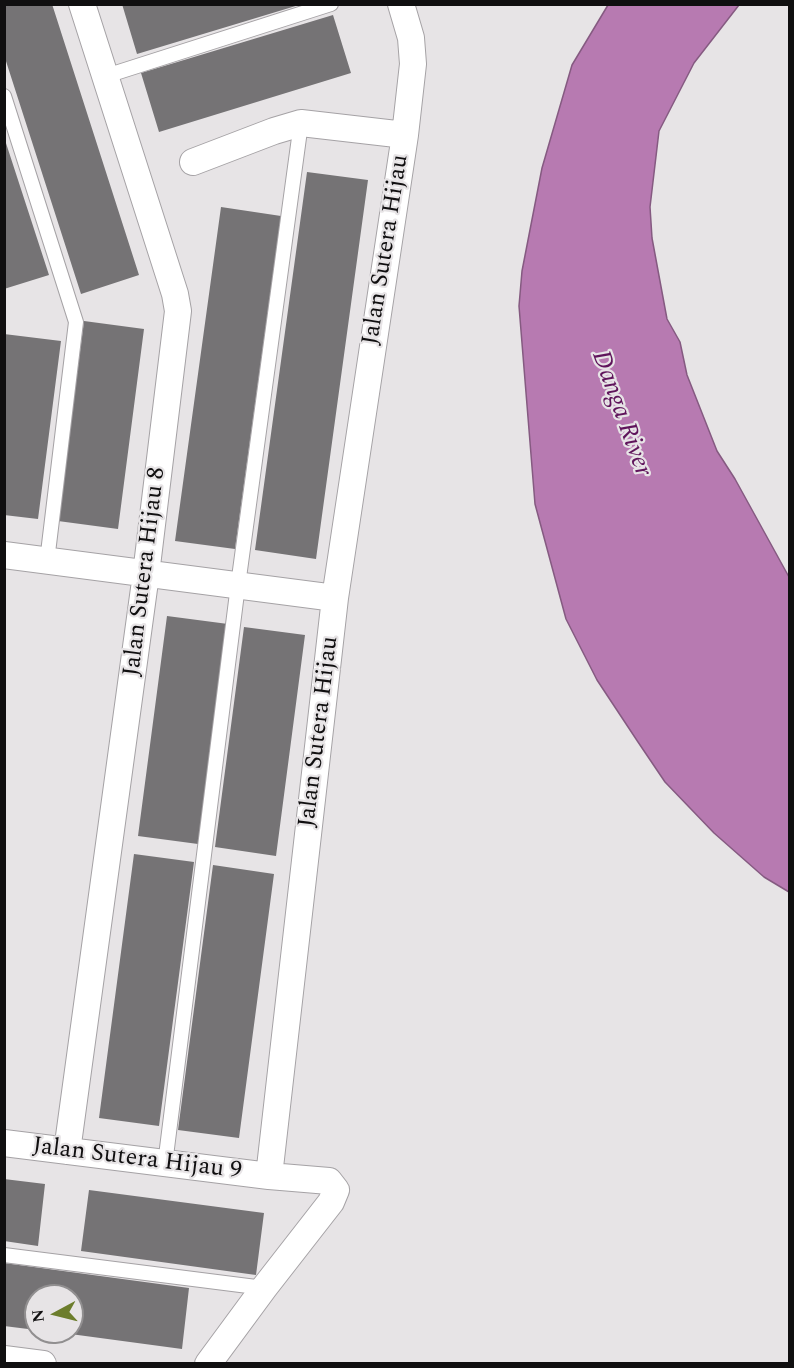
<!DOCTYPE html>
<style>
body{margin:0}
#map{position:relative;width:794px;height:1368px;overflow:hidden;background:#e7e4e6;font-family:Spectral,serif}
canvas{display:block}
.frame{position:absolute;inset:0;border:6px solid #100f10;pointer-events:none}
.north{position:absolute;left:24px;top:1284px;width:60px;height:60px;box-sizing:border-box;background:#e7e4e6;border:2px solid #918f90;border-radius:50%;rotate:263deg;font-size:16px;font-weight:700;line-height:24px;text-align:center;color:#100f10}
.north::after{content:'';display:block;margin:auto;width:21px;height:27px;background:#6c7d2c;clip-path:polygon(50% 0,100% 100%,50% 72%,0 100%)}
</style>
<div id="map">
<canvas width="794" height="1368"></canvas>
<div class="frame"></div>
<div class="north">N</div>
</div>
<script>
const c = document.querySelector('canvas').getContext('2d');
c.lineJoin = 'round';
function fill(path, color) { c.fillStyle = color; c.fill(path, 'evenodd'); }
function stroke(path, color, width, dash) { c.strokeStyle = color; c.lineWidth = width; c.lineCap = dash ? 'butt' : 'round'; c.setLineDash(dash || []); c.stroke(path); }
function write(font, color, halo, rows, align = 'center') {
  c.font = font + ' Spectral,serif'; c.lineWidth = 4.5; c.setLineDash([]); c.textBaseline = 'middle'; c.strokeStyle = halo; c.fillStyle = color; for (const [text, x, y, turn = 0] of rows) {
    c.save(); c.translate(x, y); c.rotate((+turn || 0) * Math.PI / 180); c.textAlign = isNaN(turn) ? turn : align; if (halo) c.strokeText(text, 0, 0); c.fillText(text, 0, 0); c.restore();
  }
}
const water = new Path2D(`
 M 608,5 L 739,5 L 694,63 L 659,131 L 650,207 L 652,238 L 667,319 L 680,342 L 687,375 L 717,451 L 735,479 L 789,577 L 789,892 L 764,877 L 714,833 L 665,782 L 638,742 L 597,680 L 566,619 L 535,504 L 519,306 L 522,271 L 542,168 L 572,65 Z`);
const building = new Path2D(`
 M 4,4 L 52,4 L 139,275 L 81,294 L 4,55 Z
 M 122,4 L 299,4 L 299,5 L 137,54 Z
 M 333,15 L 351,73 L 159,132 L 141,73 Z
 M 4,137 L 49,275 L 4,289 Z
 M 307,172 L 368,180 L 316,559 L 255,550 Z
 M 221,207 L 281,216 L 235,549 L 175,541 Z
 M 84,321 L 144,329 L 118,529 L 58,521 Z
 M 4,334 L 61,341 L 38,519 L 4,515 Z
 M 167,616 L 228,624 L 198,844 L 138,836 Z
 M 244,627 L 305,635 L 276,856 L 215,847 Z
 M 134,854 L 194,862 L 159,1126 L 99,1118 Z
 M 213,865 L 274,874 L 239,1138 L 178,1130 Z
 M 4,1179 L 45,1184 L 38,1246 L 4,1241 Z
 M 89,1190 L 264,1213 L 256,1275 L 81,1251 Z
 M 4,1263 L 189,1288 L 182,1349 L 63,1333 L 63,1332 L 72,1332 L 72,1296 L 36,1296 L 36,1330 L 4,1326 Z`);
const lane = new Path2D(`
 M 106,76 L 331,4
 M 4,96 L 76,322 L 47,561
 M 165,1164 L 238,585 L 301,123
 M 4,1255 L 264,1288`);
const street = new Path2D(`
 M 193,162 L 274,131 L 301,123 L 405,135
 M 4,555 L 335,598
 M 4,1143 L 269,1176 L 329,1181 L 336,1190 L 331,1202 L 264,1288 L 208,1364
 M 67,1151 L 146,574 L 178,311 L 175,294 L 82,4
 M 269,1176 L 335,598 L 405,135 L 413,64 L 411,38 L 401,4
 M 4,1359 L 43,1364`);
const streetNames = [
 ["Jalan Sutera Hijau",387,250,-81],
 ["Jalan Sutera Hijau 8",146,572,-83],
 ["Jalan Sutera Hijau",320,732,-83],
 ["Jalan Sutera Hijau 9",137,1160,7]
];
const waterNames = [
 ["Danga River",620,414,70]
];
fill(water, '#b77ab1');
stroke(water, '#855a81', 1.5);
fill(building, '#757375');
stroke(lane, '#a5a2a5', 16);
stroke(street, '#a5a2a5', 28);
stroke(lane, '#fff', 14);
stroke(street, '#fff', 26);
write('24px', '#100f10', '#e7e4e6', streetNames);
write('italic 26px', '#5f145b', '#e7e4e6', waterNames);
</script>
